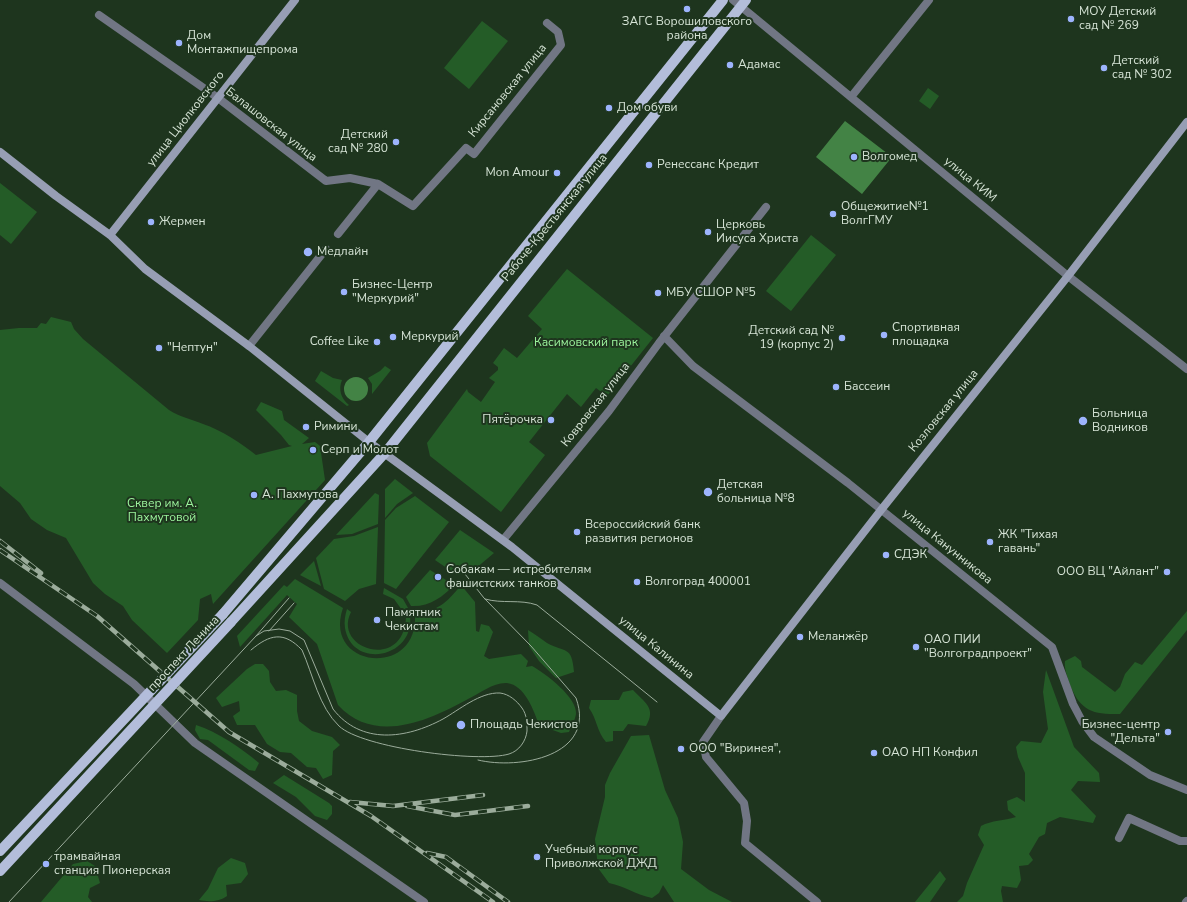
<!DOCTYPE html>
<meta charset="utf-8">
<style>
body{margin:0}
canvas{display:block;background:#1e351e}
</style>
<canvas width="1187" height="902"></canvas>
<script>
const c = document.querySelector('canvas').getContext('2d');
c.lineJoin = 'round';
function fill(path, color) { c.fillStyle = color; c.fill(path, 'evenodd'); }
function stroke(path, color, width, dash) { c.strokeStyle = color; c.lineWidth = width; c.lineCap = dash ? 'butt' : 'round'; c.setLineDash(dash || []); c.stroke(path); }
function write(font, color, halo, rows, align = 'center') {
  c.font = font + ' "Nunito Sans",sans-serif'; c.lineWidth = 4; c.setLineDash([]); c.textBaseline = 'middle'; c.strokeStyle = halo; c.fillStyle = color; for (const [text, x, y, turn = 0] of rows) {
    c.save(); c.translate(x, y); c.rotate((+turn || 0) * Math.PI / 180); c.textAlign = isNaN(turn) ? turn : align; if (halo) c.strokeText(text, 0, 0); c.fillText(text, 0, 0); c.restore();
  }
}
const green = new Path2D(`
 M 482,21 L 508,41 L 469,89 L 444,68 Z
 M 928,88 L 939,96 L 930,109 L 919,101 Z
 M 0,183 L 37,212 L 11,244 L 0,235 Z
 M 811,235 L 836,255 L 791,311 L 766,291 Z
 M 567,269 L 653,338 L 607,396 L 596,388 L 581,407 L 567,394 L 529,442 L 545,455 L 501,512 L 430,456 L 427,443 L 467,389 L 468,392 L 481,402 L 495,382 L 489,378 L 498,370 L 498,367 L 493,363 L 504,348 L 517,358 L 542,329 L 528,316 Z
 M 51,317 L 71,322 L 74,329 L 83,339 L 169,410 C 180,417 191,419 203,424 C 221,430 241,443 256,455 L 292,446 L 289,445 L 281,435 L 256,410 L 261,402 L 282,411 L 284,420 L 309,438 L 302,444 L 315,442 L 320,446 L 325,480 L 213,604 L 211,594 L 200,599 L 198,620 L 167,653 L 132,620 L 123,606 L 105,594 L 93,583 L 66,538 L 47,530 L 31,519 L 20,503 L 0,486 L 0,330 L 19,328 L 37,328 L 41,323 L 46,324 Z
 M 385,366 L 391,370 L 372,394 L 372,384 L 368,378 L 380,371 Z
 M 321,371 L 333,378 L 342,380 C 338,389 341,399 349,405 L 347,406 L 315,381 Z
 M 395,479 L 413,493 L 397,504 L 385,518 L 385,489 Z
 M 375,493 L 379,495 L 378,524 L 352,534 L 336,535 Z
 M 415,496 L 449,522 L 396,589 L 384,583 L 385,520 L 396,508 Z
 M 378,527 L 376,584 L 359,589 L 345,601 L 324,589 L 316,558 L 334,539 L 354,536 Z
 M 460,530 L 494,553 L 475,569 L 457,575 L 435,560 Z
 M 314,561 L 321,586 L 300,575 Z
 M 430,570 L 454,585 C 443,597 429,607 411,606 L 406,597 Z
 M 295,579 L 343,608 C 322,668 418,679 415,615 C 439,609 446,604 461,585 L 475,602 L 476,631 L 479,632 L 481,624 L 489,626 L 493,632 L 484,656 L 489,659 L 521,654 L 528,661 L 526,667 L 532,666 C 545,673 578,698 576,714 C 575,720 571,727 569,732 L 561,733 L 539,725 C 534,711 525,685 507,683 C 494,682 480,693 468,699 C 428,721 375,745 338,705 L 317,644 L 289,617 L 297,604 L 287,595 L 240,647 L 237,636 L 284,585 L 287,587 Z
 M 384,588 L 403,599 L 408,608 L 402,610 L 394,599 L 383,594 Z
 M 347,609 L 351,612 C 332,649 404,672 406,617 L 410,616 C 415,658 352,670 345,628 C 344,622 345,615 347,609 Z
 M 1187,611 L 1187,630 L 1120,714 C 1092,715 1079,710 1069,682 C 1067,675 1064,668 1065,661 L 1075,656 L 1081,661 L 1082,667 L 1115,692 L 1120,687 L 1125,674 L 1135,662 L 1142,665 Z
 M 528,630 C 535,634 541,639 547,643 C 565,653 572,645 574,672 L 556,678 L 539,661 L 529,646 Z
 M 255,664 L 263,664 L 269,671 L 270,682 L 276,691 L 286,690 L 297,695 L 297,711 L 299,721 L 312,731 L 332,737 L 340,745 L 333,751 L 332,775 L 323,779 L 316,768 L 307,767 L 291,753 L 280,752 L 267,744 L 255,725 L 237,725 L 233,716 L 240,711 L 239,701 L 222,707 L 216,698 L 247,669 Z
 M 1046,670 L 1074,747 L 1099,773 L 1100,782 L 1078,781 L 1071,790 L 1096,816 L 1093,823 L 1060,817 L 1047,823 L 1045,834 L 1039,837 L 1029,854 L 1033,860 L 1028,865 L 1019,866 L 1021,880 L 1017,888 L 1002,886 L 1001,891 L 1003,902 L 957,902 L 963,896 L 967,883 L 984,845 L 978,835 L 981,826 C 992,820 1004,821 1016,817 L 1008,810 L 1007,801 L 1017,797 L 1025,802 L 1025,773 L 1018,757 L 1016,747 L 1021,741 L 1041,743 L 1048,729 L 1043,692 Z
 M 633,690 C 644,702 657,708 646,726 L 628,724 L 623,731 L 613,731 L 613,741 L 606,742 C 597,732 597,719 589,708 L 591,700 L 619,700 L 623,692 Z
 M 196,725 C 218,732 241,748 259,763 L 255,771 L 249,770 L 208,740 L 200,739 L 195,730 Z
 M 649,735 L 665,790 L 678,818 L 683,842 L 681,869 L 709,890 L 732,902 L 674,902 L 663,885 L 659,893 L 652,898 C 636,895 625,886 609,883 L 598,868 L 595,839 L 605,797 L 605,785 L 610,773 L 631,736 Z
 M 284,775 L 329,803 L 332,806 L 332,814 L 327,820 L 315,816 L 296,797 L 273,783 Z
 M 231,858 L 245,863 L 248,874 L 241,883 L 226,885 L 227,896 C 219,902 208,902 199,900 L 208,889 L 218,868 Z
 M 87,861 L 95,866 L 100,883 L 90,888 L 88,897 L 92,902 L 41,902 L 73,864 Z
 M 940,871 L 946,879 L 930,902 L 915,902 Z`);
const water = new Path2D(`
 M 845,121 L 892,157 L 862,194 L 816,157 Z
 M344 389a12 12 0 1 1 24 0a12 12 0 1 1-24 0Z`);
const street = new Path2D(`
 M 733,0 L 1068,276 L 1187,369
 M 99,15 L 218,98 L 326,181 L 350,178 L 378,184
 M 851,97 L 929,0
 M 338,234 L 378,184 L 413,206 L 466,148 L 474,154 L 561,45 L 558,32 L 547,23
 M 664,336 L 693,366 L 848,483 L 1052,647 L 1073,704 L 1082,721 L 1094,737 L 1150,775 L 1187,790
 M 249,346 L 326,249
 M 503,540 L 609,411 L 659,343 L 766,207
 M 0,583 L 134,684 L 195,743 L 424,902
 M 721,716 L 703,742 L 706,757 L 744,803 L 747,821 L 745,843 L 817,902
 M 1119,838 L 1129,818 L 1180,841 L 1187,841
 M 1186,902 L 1187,901`);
const secondary = new Path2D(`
 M 0,152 L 56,196 L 110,235 L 145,269 L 249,346 L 369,442 L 512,547 L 721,716 L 881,510 L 1068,276 L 1187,122
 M 110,235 L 295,0`);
const primary = new Path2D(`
 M 223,614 L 369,442 L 723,0
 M 231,622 L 385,453 L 746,0`);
const tram = new Path2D(`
 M 461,569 L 484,598 L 531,646 L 576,698 C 597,756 519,770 478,760
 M 485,599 C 502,604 520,599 537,605 L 657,702
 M 269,631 L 294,603
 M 251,650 C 270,634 284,631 302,650 C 313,675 319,707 339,726 C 362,748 479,763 509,754 C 519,751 526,741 527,731 C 527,723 527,715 522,708 C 517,701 509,694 500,693 C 480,692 459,710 443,719 C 406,739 361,745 333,709 L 304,640 L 290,631 L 279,629 L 264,631 L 256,636
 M 9,902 L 256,636 L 289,598`);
const rail = new Path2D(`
 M 0,541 L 41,573
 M 0,550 L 97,616 L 229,732 L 371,816 L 493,902
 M 350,802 L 393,806 L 483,795
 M 407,806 L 455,815 L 528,806
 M 427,853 L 446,857 L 508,902`);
const primaryBridge = new Path2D(`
 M 0,851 L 223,614
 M 0,871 L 231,622`);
const markers = [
 [687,9,4,"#9db4fd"],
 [1071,19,4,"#9db4fd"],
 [179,43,4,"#9db4fd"],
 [730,65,4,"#9db4fd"],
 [1104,68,4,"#9db4fd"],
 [609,108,4,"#9db4fd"],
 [396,142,4,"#9db4fd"],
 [854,157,4,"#9db4fd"],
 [649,165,4,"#9db4fd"],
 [557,173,4,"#9db4fd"],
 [833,214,4,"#9db4fd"],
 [151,222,4,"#9db4fd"],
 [708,232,4,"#9db4fd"],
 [308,252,5,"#9db4fd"],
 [344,292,4,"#9db4fd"],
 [658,293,4,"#9db4fd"],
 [884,335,4,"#9db4fd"],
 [393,337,4,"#9db4fd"],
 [842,338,4,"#9db4fd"],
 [377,342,4,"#9db4fd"],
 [159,348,4,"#9db4fd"],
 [836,387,4,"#9db4fd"],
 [551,420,4,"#9db4fd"],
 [1083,421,5,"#9db4fd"],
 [306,427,4,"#9db4fd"],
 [313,450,4,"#9db4fd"],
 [708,492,5,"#9db4fd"],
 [254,495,4,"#9db4fd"],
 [577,532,4,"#9db4fd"],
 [990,542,4,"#9db4fd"],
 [886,555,4,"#9db4fd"],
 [1167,572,4,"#9db4fd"],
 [438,577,4,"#9db4fd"],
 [637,582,4,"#9db4fd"],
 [377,620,4,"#9db4fd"],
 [800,637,4,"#9db4fd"],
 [916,647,4,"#9db4fd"],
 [461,725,5,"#9db4fd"],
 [1168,732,4,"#9db4fd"],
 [681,749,4,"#9db4fd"],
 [874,753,4,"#9db4fd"],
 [537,857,4,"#9db4fd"],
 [46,864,4,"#9db4fd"]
];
const poiNames = [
 ["МОУ Детский",1079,12],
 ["сад № 269",1079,26],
 ["ЗАГС Ворошиловского",687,22,"center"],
 ["района",687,36,"center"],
 ["Дом",187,36],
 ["Монтажпищепрома",187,50],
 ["Детский",1112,61],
 ["сад № 302",1112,75],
 ["Адамас",738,65],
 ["Дом обуви",617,108],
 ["Детский",388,135,"right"],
 ["сад № 280",388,149,"right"],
 ["Волгомед",862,157],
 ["Ренессанс Кредит",657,165],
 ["Mon Amour",549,173,"right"],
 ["Общежитие№1",841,207],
 ["ВолгГМУ",841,221],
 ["Жермен",159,222],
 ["Церковь",716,225],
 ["Иисуса Христа",716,239],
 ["Медлайн",317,252],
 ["Бизнес-Центр",352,285],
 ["\"Меркурий\"",352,299],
 ["МБУ СШОР №5",666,293],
 ["Спортивная",892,328],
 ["площадка",892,342],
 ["Детский сад №",834,331,"right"],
 ["19 (корпус 2)",834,345,"right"],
 ["Меркурий",401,337],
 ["Coffee Like",369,342,"right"],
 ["\"Нептун\"",167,348],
 ["Бассеин",844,387],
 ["Больница",1092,414],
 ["Водников",1092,428],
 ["Пятёрочка",543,420,"right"],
 ["Римини",314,427],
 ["Серп и Молот",321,450],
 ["Детская",717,485],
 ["больница №8",717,499],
 ["А. Пахмутова",262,495],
 ["Всероссийский банк",585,525],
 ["развития регионов",585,539],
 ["ЖК \"Тихая",998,535],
 ["гавань\"",998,549],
 ["СДЭК",894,555],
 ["Собакам — истребителям",446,570],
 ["фашистских танков",446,584],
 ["ООО ВЦ \"Айлант\"",1159,572,"right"],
 ["Волгоград 400001",645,582],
 ["Памятник",385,613],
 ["Чекистам",385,627],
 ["Меланжёр",808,637],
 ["ОАО ПИИ",924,640],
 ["\"Волгоградпроект\"",924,654],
 ["Площадь Чекистов",470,725],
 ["Бизнес-центр",1160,725,"right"],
 ["\"Дельта\"",1160,739,"right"],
 ["ООО \"Виринея\",",689,749],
 ["ОАО НП Конфил",882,753],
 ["Учебный корпус",545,850],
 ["Приволжской ДЖД",545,864],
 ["трамвайная",54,857],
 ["станция Пионерская",54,871]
];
const streetNames = [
 ["Кирсановская улица",508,91,-51],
 ["улица Циолковского",186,119,-52],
 ["Балашовская улица",271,125,38],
 ["улица КИМ",970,180,39],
 ["Рабоче-Крестьянская улица",555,218,-51],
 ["Ковровская улица",596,405,-52],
 ["Козловская улица",944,411,-51],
 ["улица Канунникова",947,547,39],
 ["улица Калинина",656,648,39],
 ["проспект Ленина",184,654,-47]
];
const parkNames = [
 ["Касимовский парк",586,343],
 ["Сквер им. А.",162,504],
 ["Пахмутовой",162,518]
];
fill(green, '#245c27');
fill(water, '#438345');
stroke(street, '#717684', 8);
stroke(secondary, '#979eb4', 8);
stroke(primary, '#b3bdda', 10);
stroke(tram, '#9bac9b', 1);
stroke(rail, '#9bac9b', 4.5);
stroke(rail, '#1e351e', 3, [9]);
stroke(primaryBridge, '#b3bdda', 10);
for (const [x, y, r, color] of markers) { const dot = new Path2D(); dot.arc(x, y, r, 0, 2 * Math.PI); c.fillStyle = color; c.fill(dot); stroke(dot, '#1e351e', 1.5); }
write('12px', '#d5e3d5', '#1e351e', poiNames, 'left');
write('12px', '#d5e3d5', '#1e351e', streetNames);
write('12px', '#9cf49d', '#1e351e', parkNames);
</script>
